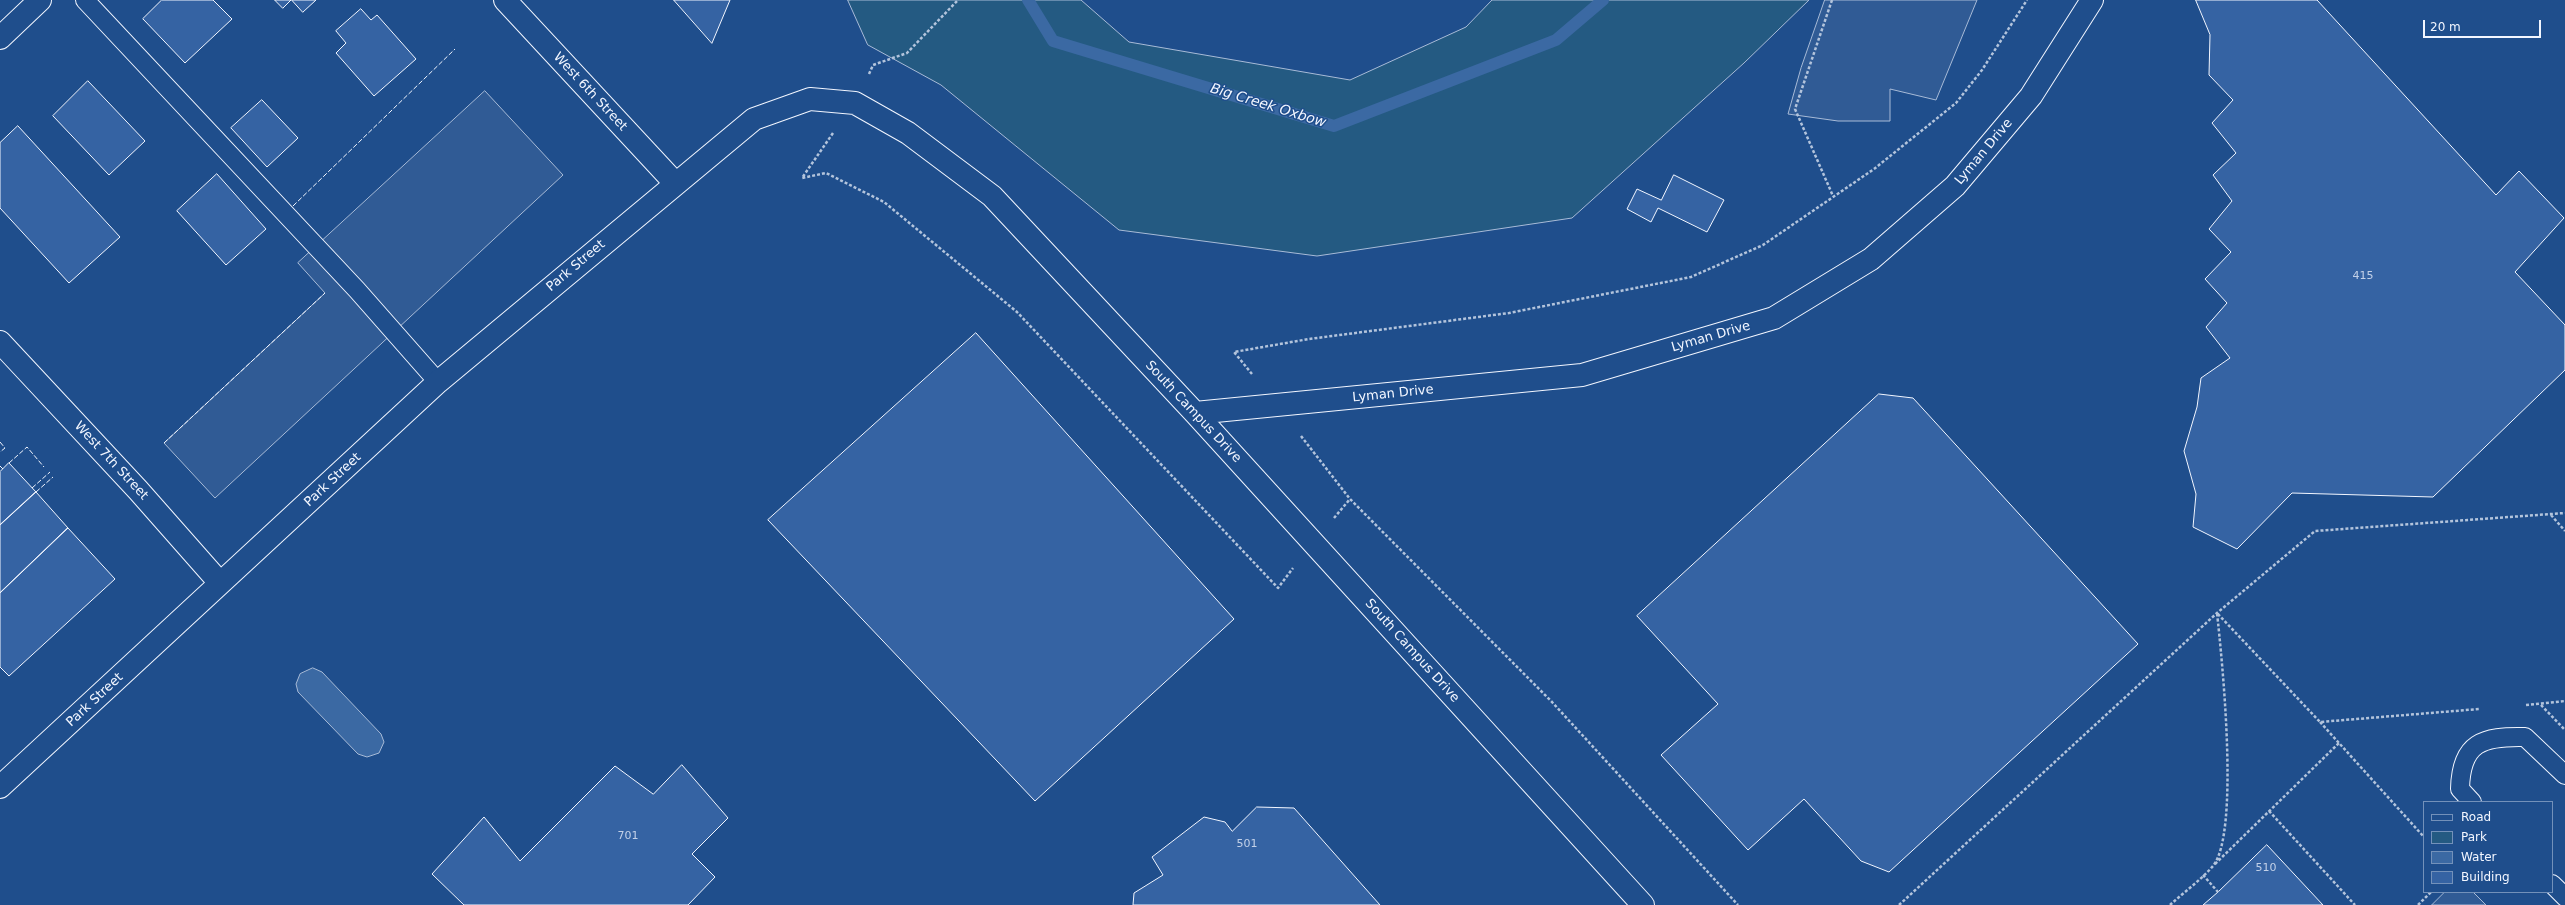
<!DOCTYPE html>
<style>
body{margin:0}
#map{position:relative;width:2565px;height:905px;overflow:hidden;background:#1f4e8c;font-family:"DejaVu Sans",sans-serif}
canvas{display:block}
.legend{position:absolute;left:2423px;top:801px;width:130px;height:92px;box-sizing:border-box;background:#1f4e8c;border:1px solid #7391ba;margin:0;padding:5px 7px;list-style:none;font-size:12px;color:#f2f6ff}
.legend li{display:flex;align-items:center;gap:8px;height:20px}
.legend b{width:20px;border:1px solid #7391ba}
.scale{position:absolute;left:2423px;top:20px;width:118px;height:18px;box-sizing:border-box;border:2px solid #f2f6ff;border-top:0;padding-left:5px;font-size:12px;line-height:14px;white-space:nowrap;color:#f2f6ff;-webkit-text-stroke:3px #1f4e8c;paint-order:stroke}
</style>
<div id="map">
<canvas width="2565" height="905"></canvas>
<ul class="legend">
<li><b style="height:5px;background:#1f4e8c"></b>Road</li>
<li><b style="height:11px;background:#245a82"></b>Park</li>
<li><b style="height:11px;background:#3b69a3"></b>Water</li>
<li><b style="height:11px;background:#3563a3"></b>Building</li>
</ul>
<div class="scale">20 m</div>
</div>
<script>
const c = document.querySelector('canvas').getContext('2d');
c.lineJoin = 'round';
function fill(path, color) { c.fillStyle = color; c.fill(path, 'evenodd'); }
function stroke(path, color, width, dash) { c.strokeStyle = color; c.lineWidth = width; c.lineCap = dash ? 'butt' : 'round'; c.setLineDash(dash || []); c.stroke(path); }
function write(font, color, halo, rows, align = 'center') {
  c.font = font + ' "DejaVu Sans",sans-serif'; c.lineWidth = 3; c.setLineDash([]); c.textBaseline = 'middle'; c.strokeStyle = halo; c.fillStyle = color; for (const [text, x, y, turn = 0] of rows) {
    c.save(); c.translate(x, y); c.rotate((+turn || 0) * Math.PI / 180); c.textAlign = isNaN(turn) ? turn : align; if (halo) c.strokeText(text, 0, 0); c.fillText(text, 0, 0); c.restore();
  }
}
const green = new Path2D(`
 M 848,0 L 1081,0 L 1129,42 L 1350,80 L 1466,27 L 1492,0 L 1809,0 L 1744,63 L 1572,218 L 1317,256 L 1119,230 L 941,85 L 868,45 Z`);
const parking = new Path2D(`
 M 1825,0 L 1977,0 L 1936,100 L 1890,89 L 1890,121 L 1838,121 L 1788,114 L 1801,68 Z
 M 485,91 L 563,175 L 215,498 L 164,443 L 325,293 L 298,263 Z
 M 2445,892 L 2473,892 L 2486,905 L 2432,905 Z`);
const water = new Path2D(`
 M 313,668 L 322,672 L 381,734 L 384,742 L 379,753 L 367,757 L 358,754 L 298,692 L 296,684 L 300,674 Z`);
const stream = new Path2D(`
 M 1028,0 L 1053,41 L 1334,126 L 1556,40 L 1603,0`);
const building = new Path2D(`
 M 162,0 L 213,0 L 232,19 L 185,63 L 143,19 Z
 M 275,0 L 291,0 L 283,8 Z
 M 292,0 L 316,0 L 303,12 Z
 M 674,0 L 730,0 L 712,43 Z
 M 2196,0 L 2317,0 L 2496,195 L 2519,171 L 2564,218 L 2515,272 L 2565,325 L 2565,370 L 2433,497 L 2292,493 L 2237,549 L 2193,527 L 2196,494 L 2184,451 L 2197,407 L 2201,378 L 2230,358 L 2206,327 L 2227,303 L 2205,279 L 2231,252 L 2209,229 L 2232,201 L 2213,175 L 2236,153 L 2212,123 L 2233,100 L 2209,75 L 2210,35 Z
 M 361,9 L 371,20 L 377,15 L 416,59 L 374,96 L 336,53 L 346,43 L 336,31 Z
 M 88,81 L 145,141 L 109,175 L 53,116 Z
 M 262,100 L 298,138 L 267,167 L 231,128 Z
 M 18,126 L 120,237 L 69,283 L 0,208 L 0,143 Z
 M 217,174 L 266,229 L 226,265 L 177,211 Z
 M 1674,175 L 1724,200 L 1707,232 L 1658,208 L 1651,222 L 1627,209 L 1637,189 L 1661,200 Z
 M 976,333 L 1234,619 L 1035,801 L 768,520 Z
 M 1879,394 L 1913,398 L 2138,644 L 1889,872 L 1861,861 L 1804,799 L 1748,850 L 1661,755 L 1718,704 L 1637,616 Z
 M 9,463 L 36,492 L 0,525 L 0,472 Z
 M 36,492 L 68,528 L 0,593 L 0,525 Z
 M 68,528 L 115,579 L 9,676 L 0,667 L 0,593 Z
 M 682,765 L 728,818 L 692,854 L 715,877 L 688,905 L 464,905 L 432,874 L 484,817 L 520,861 L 615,766 L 653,794 Z
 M 1257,807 L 1294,808 L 1380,905 L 1133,905 L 1134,893 L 1163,875 L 1152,857 L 1204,817 L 1225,822 L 1232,831 Z
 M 2267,845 L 2323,905 L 2203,905 L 2218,892 Z`);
const path = new Path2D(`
 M 1832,0 L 1795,109 L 1833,196
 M 869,74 L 873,65 L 907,53 L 958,0
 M 833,133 L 802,178 L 826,173 L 884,202 L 1017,312 L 1278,588 L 1293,568
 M 1252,374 L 1234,352 L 1309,339 L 1509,313 L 1691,277 L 1763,245 L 1874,169 L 1956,103 L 1982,70 L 2027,0
 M 1301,436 L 1350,499
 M 2551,515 L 2565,531
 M 1334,518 L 1350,499 L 1552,702 L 1738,905
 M 2526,705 L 2565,701
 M 2541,705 L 2565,730
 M 2320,722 L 2424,837
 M 2269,811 L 2355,905
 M 2215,864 L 2339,743
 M 2203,875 L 2218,892
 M 1899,905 L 2217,613 L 2315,531 L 2565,513
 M 2170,905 C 2184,892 2201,880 2213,866 C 2240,833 2222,659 2217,613 L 2320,722 L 2479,709
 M 2418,905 L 2431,892`);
const lane = new Path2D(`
 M 85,0 L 357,290 L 438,382
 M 2472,802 L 2460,789 C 2461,742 2483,736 2525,737 L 2565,775
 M 2552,884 L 2565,897`);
const street = new Path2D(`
 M 505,0 L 675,183
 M 0,38 L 40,0
 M 0,342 L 138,490 L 220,583
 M 1195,413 L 1582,375 L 1774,318 L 1871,259 L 1955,186 L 2031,96 L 2092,0
 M 0,787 L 438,382 L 754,119 L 810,99 L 855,103 L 908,133 L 992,196 L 1195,413 L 1643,905`);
const fence = new Path2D(`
 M 293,206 L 455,49
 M 0,442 L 5,448 L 0,452
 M 164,443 L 325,293
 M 9,463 L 27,447 L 44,467
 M 0,466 L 3,469
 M 32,488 L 50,472
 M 36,492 L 53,477`);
const numberNames = [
 ["415",2363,276],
 ["701",628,836],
 ["501",1247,844],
 ["510",2266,868]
];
const streetNames = [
 ["West 6th Street",590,92,47],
 ["Lyman Drive",1984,152,-50],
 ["Park Street",576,266,-40],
 ["Lyman Drive",1711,337,-16],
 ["Lyman Drive",1393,394,-6],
 ["South Campus Drive",1193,412,47],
 ["West 7th Street",111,461,47],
 ["Park Street",333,480,-43],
 ["South Campus Drive",1412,651,48],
 ["Park Street",95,700,-43]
];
const waterNames = [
 ["Big Creek Oxbow",1268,106,17]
];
fill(green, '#245a82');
stroke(green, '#a8bbd7', 1);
fill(parking, '#305b95');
stroke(parking, '#a8bbd7', 1);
fill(water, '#3b69a3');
stroke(water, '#a8bbd7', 1);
stroke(stream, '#3b69a3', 12);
fill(building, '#3563a3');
stroke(building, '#f2f6ff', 1);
stroke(lane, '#f2f6ff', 20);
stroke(street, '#f2f6ff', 24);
stroke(path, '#b3c4dc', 2.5, [3, 2]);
stroke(lane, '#1f4e8c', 18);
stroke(street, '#1f4e8c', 22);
stroke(fence, '#f2f6ff', 1, [5, 2]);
write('11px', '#c3d1e8', null, numberNames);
write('13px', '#f2f6ff', '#1f4e8c', streetNames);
write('italic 14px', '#f2f6ff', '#1f4e8c', waterNames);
</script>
